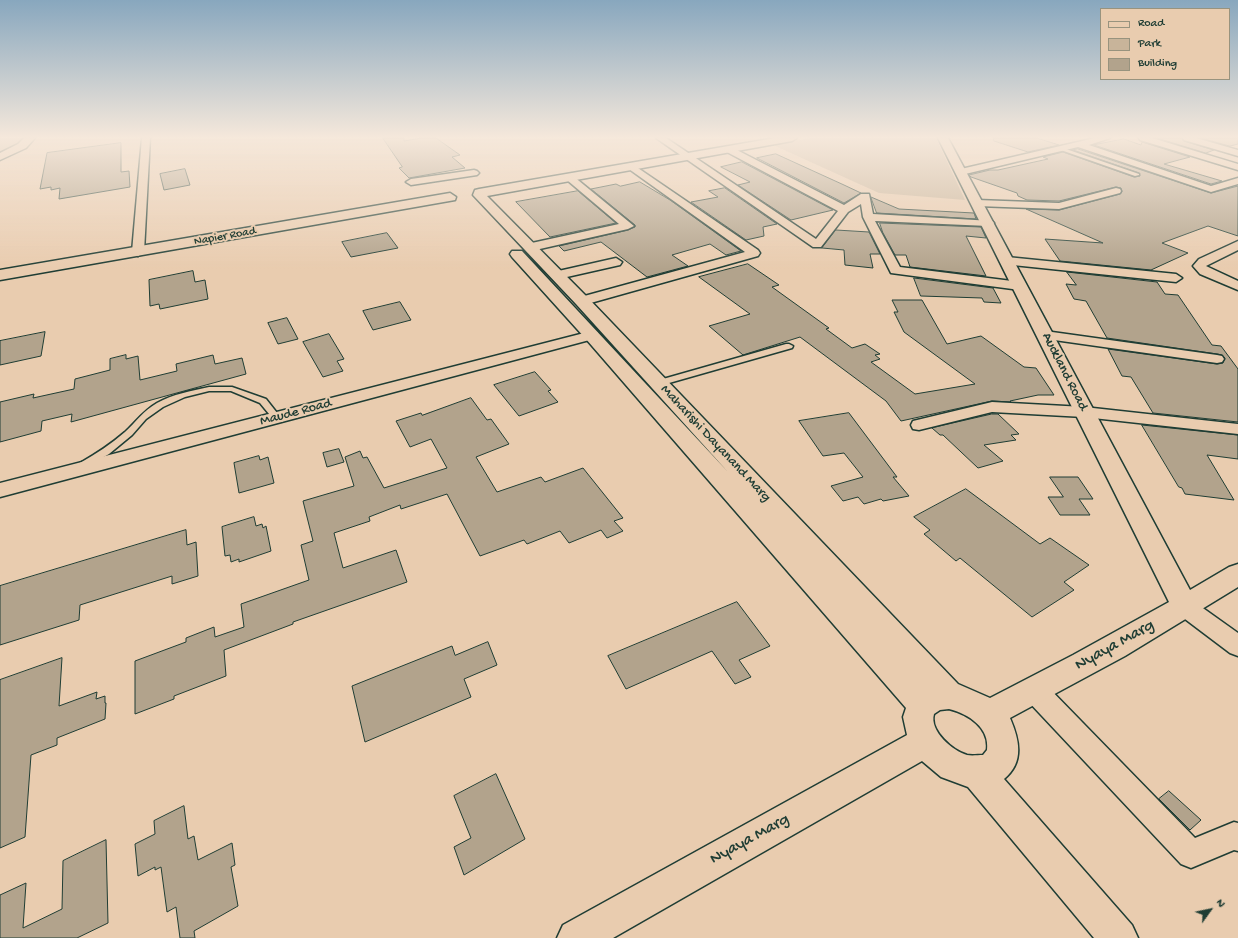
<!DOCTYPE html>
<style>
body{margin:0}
#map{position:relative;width:1238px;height:938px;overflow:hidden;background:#e9ccaf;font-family:"Gochi Hand",sans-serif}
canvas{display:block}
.legend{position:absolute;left:1100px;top:8px;width:130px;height:72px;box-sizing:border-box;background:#e9ccaf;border:1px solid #98937e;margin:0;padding:5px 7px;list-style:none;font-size:12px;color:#1f3d34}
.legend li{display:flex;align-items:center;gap:8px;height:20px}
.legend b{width:20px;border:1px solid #98937e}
.north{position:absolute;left:1190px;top:890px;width:40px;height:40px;-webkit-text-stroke:3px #e9ccaf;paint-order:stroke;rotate:57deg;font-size:11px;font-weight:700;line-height:16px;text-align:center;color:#1f3d34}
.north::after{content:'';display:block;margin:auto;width:14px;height:18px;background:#1f3d34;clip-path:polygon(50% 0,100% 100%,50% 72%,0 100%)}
</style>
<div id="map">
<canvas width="1238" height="938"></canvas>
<ul class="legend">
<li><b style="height:5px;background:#e9ccaf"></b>Road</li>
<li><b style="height:11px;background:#c8b49a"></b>Park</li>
<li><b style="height:11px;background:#b2a38c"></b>Building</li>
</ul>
<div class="north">N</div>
</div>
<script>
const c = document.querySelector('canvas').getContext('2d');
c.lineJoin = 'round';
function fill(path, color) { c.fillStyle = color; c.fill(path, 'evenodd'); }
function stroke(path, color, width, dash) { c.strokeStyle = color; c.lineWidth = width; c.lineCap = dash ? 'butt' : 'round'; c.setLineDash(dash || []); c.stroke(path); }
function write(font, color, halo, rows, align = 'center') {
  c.font = font + ' "Gochi Hand",sans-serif'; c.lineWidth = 4; c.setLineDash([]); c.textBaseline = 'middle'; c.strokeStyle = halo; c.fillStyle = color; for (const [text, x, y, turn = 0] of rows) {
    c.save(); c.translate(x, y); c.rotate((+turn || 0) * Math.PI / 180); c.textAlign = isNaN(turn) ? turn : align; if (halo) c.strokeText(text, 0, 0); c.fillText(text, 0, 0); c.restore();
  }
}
const green = new Path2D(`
 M 0,138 L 24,138 L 17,145 L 0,155 Z
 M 810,138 L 936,138 L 965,200 L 879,193 L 773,145 Z`);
const building = new Path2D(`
 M 383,138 L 404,138 L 404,141 L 421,138 L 436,138 L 460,155 L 452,157 L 465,168 L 409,178 L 399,168 L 402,167 Z
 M 994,138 L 1037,138 L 1059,145 L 1028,152 L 994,141 Z
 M 1157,138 L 1182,138 L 1184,141 L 1214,150 L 1206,153 Z
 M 1201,138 L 1238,138 L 1238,144 L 1230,146 Z
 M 1124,139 L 1141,145 L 1142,142 L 1190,157 L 1164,164 L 1222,181 L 1211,184 L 1094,145 Z
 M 121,143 L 121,172 L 129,171 L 130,187 L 59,199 L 60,188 L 51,190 L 51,187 L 40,189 L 47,153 Z
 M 1078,149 L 1211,193 L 1238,186 L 1238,236 L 1208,226 L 1162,243 L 1188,253 L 1151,270 L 1060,261 L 1045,239 L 1103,243 L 1026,209 L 1059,210 L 1120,194 L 1122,192 L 1121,188 L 1116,187 L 1059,201 L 1027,200 L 1018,196 L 1017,193 L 971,177 L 969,175 L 990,170 L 998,170 L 1048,159 L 1043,157 L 1063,152 L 1134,177 L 1140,176 L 1139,173 L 1073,150 Z
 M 776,154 L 844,185 L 861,193 L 844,203 L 757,158 Z
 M 742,162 L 833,210 L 791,220 L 738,185 L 750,182 L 721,167 Z
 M 185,169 L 190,185 L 164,190 L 160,174 Z
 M 640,182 L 670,200 L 741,251 L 726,255 L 710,244 L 672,255 L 688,266 L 647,277 L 601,242 L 564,251 L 559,246 L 628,230 L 635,227 L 635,225 L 591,189 L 616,184 L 620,186 Z
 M 725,188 L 777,224 L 763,227 L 764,236 L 746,240 L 691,202 L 718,197 L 709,191 Z
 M 578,191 L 616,223 L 550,237 L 516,202 Z
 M 871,197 L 899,209 L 974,213 L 976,219 L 877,213 Z
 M 880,223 L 981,227 L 986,238 L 966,236 L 986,276 L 910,267 L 906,255 L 895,255 L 883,233 Z
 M 836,230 L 869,232 L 880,254 L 870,254 L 873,268 L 845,265 L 844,250 L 822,248 Z
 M 387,233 L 398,248 L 351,257 L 342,242 Z
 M 748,264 L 779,285 L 772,287 L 829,328 L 826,329 L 852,348 L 865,344 L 880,354 L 875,355 L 880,359 L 871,362 L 915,394 L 975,384 L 904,332 L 894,312 L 898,312 L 892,300 L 922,300 L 947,344 L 981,336 L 1024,367 L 1036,368 L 1054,395 L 1038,395 L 1010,401 L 1011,402 L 992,401 L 901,421 L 886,401 L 800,337 L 743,355 L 709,326 L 750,314 L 699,277 Z
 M 193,271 L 195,282 L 205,280 L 208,299 L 160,309 L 159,304 L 150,306 L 149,280 Z
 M 1067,272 L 1157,282 L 1165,294 L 1178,295 L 1212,345 L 1221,346 L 1238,369 L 1238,422 L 1153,413 L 1131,377 L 1122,376 L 1108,349 L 1217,364 L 1223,363 L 1225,358 L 1222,355 L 1217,354 L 1107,338 L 1086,301 L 1074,299 L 1066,284 L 1076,285 Z
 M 914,278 L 993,288 L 1001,303 L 984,302 L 982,298 L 921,296 Z
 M 400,302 L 411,320 L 373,330 L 363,311 Z
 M 287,318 L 298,339 L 278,344 L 268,323 Z
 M 45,332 L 41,356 L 0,365 L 0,341 Z
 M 329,334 L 344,359 L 337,361 L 343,371 L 323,377 L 303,342 Z
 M 126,355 L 126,359 L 138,356 L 140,380 L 177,371 L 176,364 L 213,355 L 215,364 L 242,358 L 246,374 L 71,422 L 72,414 L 42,421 L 41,431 L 0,442 L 0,402 L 34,394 L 33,398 L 74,389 L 75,379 L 110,370 L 110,359 Z
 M 535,372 L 551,390 L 548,391 L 558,402 L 519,416 L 494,385 Z
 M 471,398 L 487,420 L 491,419 L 509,444 L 476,457 L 497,492 L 541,477 L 545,482 L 583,468 L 623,518 L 614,521 L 623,531 L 607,538 L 601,530 L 569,543 L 560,531 L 527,544 L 524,540 L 480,556 L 447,494 L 401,509 L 400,505 L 369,517 L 370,521 L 334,533 L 343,568 L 396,550 L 407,582 L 293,622 L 293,624 L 224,650 L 226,676 L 174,696 L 174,699 L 135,714 L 135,661 L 186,642 L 186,638 L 214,627 L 215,637 L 244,627 L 241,604 L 309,580 L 301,545 L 313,541 L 303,501 L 354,486 L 345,457 L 360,451 L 363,458 L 367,457 L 384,488 L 447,468 L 431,439 L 410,447 L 396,421 L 421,413 L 422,415 Z
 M 849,413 L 897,477 L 893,477 L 909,496 L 883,501 L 881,499 L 864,504 L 858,497 L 843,501 L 831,486 L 863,477 L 844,453 L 823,456 L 799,421 Z
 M 992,414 L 998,414 L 1019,434 L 1011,435 L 1016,440 L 984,445 L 1003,461 L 978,468 L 943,435 L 940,435 L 932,428 Z
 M 1142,425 L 1238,435 L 1238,459 L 1207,455 L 1234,500 L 1185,494 L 1182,488 L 1179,487 Z
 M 339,449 L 344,462 L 327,467 L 323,453 Z
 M 259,456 L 260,460 L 268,457 L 274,483 L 239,493 L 234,463 Z
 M 1050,477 L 1078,477 L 1093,499 L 1079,499 L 1090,515 L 1060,515 L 1048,497 L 1063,497 Z
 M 966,489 L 1040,544 L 1050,538 L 1089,565 L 1064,582 L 1074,590 L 1032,617 L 960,558 L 956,561 L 924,534 L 930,530 L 914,517 Z
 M 254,517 L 256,526 L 262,524 L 263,528 L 266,526 L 271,551 L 239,562 L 239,559 L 231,562 L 230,555 L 225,556 L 222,527 Z
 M 186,530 L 187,545 L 196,542 L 198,576 L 172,584 L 172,576 L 80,605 L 79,620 L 0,645 L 0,586 Z
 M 737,602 L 770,646 L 739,660 L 751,677 L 735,684 L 712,651 L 626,689 L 608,656 Z
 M 488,642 L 497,665 L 464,679 L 471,697 L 365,742 L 352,686 L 452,646 L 455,655 Z
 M 62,658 L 59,706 L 97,692 L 96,699 L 105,696 L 105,703 L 106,703 L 105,719 L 57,738 L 57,745 L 31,755 L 25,837 L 0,848 L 0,680 Z
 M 496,774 L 525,839 L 464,875 L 454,847 L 471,838 L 454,796 Z
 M 1169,791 L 1201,820 L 1190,830 L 1159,799 Z
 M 184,806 L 188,839 L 194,836 L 198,860 L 232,843 L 235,865 L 231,867 L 238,906 L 194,931 L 195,938 L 180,938 L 176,907 L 167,912 L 161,867 L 155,870 L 155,867 L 138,876 L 135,844 L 155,834 L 154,821 Z
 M 106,840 L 108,923 L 77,938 L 0,938 L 0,895 L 26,883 L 23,928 L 62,909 L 63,861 Z`);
const lane = new Path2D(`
 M 1060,147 L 1139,174 L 1139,175 L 1135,176 L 1058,149 Z
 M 786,344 L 789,344 L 793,346 L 792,348 L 662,385 L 659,385 L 655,383 L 656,381 Z
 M 209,387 L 232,387 L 266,399 L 281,418 L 277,421 L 274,420 L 260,403 L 231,391 L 209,391 L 185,397 L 163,407 L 146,419 L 132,435 L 109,454 L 86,467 L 80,467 L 79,465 L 80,463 C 96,454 111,444 125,432 C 136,422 143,411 157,403 C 173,394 191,391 209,387 Z`);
const street = new Path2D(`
 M 142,138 L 150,138 L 144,252 L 138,256 L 132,252 Z
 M 656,138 L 666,138 L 816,239 L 838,211 L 725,151 L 725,147 L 731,147 L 844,205 L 861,194 L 869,194 L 873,214 L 992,221 L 994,223 L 992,225 L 988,226 L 875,221 L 900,267 L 1020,282 L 1026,286 L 1020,290 L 891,273 L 863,217 L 861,204 L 848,212 L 821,247 L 813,247 Z
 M 1095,138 L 1110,138 L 1089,145 L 1211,186 L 1238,178 L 1238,184 L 1211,192 L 1078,147 L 961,175 L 956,172 L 961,169 Z
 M 1139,138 L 1152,138 L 1238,164 L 1238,170 L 1140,140 Z
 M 1183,138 L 1196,138 L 1238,150 L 1238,156 L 1184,140 Z
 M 632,164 L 758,250 L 760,253 L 758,256 L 587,304 L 577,304 L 575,301 L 577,298 L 745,252 L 629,169 L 627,167 Z
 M 474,170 L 477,171 L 479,173 L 477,175 L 411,185 L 406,182 L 411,179 Z
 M 570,175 L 573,176 L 634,226 L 628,229 L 531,251 L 527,250 L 525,247 L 527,244 L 619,224 L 567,180 L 565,178 Z
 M 1116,188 L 1120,189 L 1121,191 L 1120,193 L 1059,209 L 977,206 L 972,203 L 977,200 L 1059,203 Z
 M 1238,241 L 1238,250 L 1206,266 L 1238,281 L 1238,290 L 1200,274 L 1193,266 L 1199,259 Z
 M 1007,257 L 1176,274 L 1182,278 L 1176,282 L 1003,264 L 1001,261 Z
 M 616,258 L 622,262 L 620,265 L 558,279 L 552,275 L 554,272 Z
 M 592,331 L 597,332 L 599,335 L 597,338 L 0,497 L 0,483 Z
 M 1045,331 L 1217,355 L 1222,356 L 1224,359 L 1222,362 L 1217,363 L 1040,338 L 1038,335 L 1040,332 Z
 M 992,402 L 1084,407 L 1238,424 L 1238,434 L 1084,417 L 992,412 L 919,430 L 913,429 L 911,425 L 913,421 Z
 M 1185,598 L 1193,601 L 1238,633 L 1238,656 L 1230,653 L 1177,613 L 1174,607 L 1177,601 Z
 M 1035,680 L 1044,683 L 1195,838 L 1234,822 L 1238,823 L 1238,851 L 1234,850 L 1191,868 L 1181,864 L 1026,699 L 1023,691 L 1026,683 Z`);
const secondary = new Path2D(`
 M 24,138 L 35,138 L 26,148 L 0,160 L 0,153 L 18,144 Z
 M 775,138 L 797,138 L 792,141 L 487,196 L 588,298 L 958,684 L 990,698 L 1073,655 L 1169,602 L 938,138 L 948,138 L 1190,590 L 1229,567 L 1238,564 L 1238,587 L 1125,656 L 1010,718 C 1019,739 1025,762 1004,779 L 1132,925 L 1138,938 L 1094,938 L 968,787 L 941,777 L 922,761 L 613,938 L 557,938 L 563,925 L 907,735 L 903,717 L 906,708 L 586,339 L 512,257 L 510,254 L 512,251 L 522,251 L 728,472 L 576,304 L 473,195 L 475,190 L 479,189 ZM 949,709 C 969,714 990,728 987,750 L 983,755 C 978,755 972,756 967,755 C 953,751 929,731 934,714 L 940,710 Z
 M 450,193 L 456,197 L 455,200 L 0,280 L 0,270 Z`);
const farStreetnames = [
 ["Napier Road",225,237,-10]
];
const streetNames = [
 ["Auckland Road",1064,372,63],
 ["Maude Road",296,413,-15],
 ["Maharishi Dayanand Marg",715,444,47]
];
const nearStreetnames = [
 ["Nyaya Marg",1115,646,-29],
 ["Nyaya Marg",750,840,-29]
];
fill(green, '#c8b49a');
fill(building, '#b2a38c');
stroke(building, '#1f3d34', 1);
stroke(lane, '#1f3d34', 3);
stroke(street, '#1f3d34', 3);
stroke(secondary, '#1f3d34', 3);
fill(lane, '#e9ccaf');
fill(street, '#e9ccaf');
fill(secondary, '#e9ccaf');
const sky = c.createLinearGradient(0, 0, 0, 269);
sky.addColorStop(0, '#88a7be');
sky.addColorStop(0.51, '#f5e8db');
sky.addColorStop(1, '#f5e8db00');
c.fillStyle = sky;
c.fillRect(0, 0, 1238, 269);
write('12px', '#1f3d34', '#e9ccaf', farStreetnames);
write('14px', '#1f3d34', '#e9ccaf', streetNames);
write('17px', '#1f3d34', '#e9ccaf', nearStreetnames);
</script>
